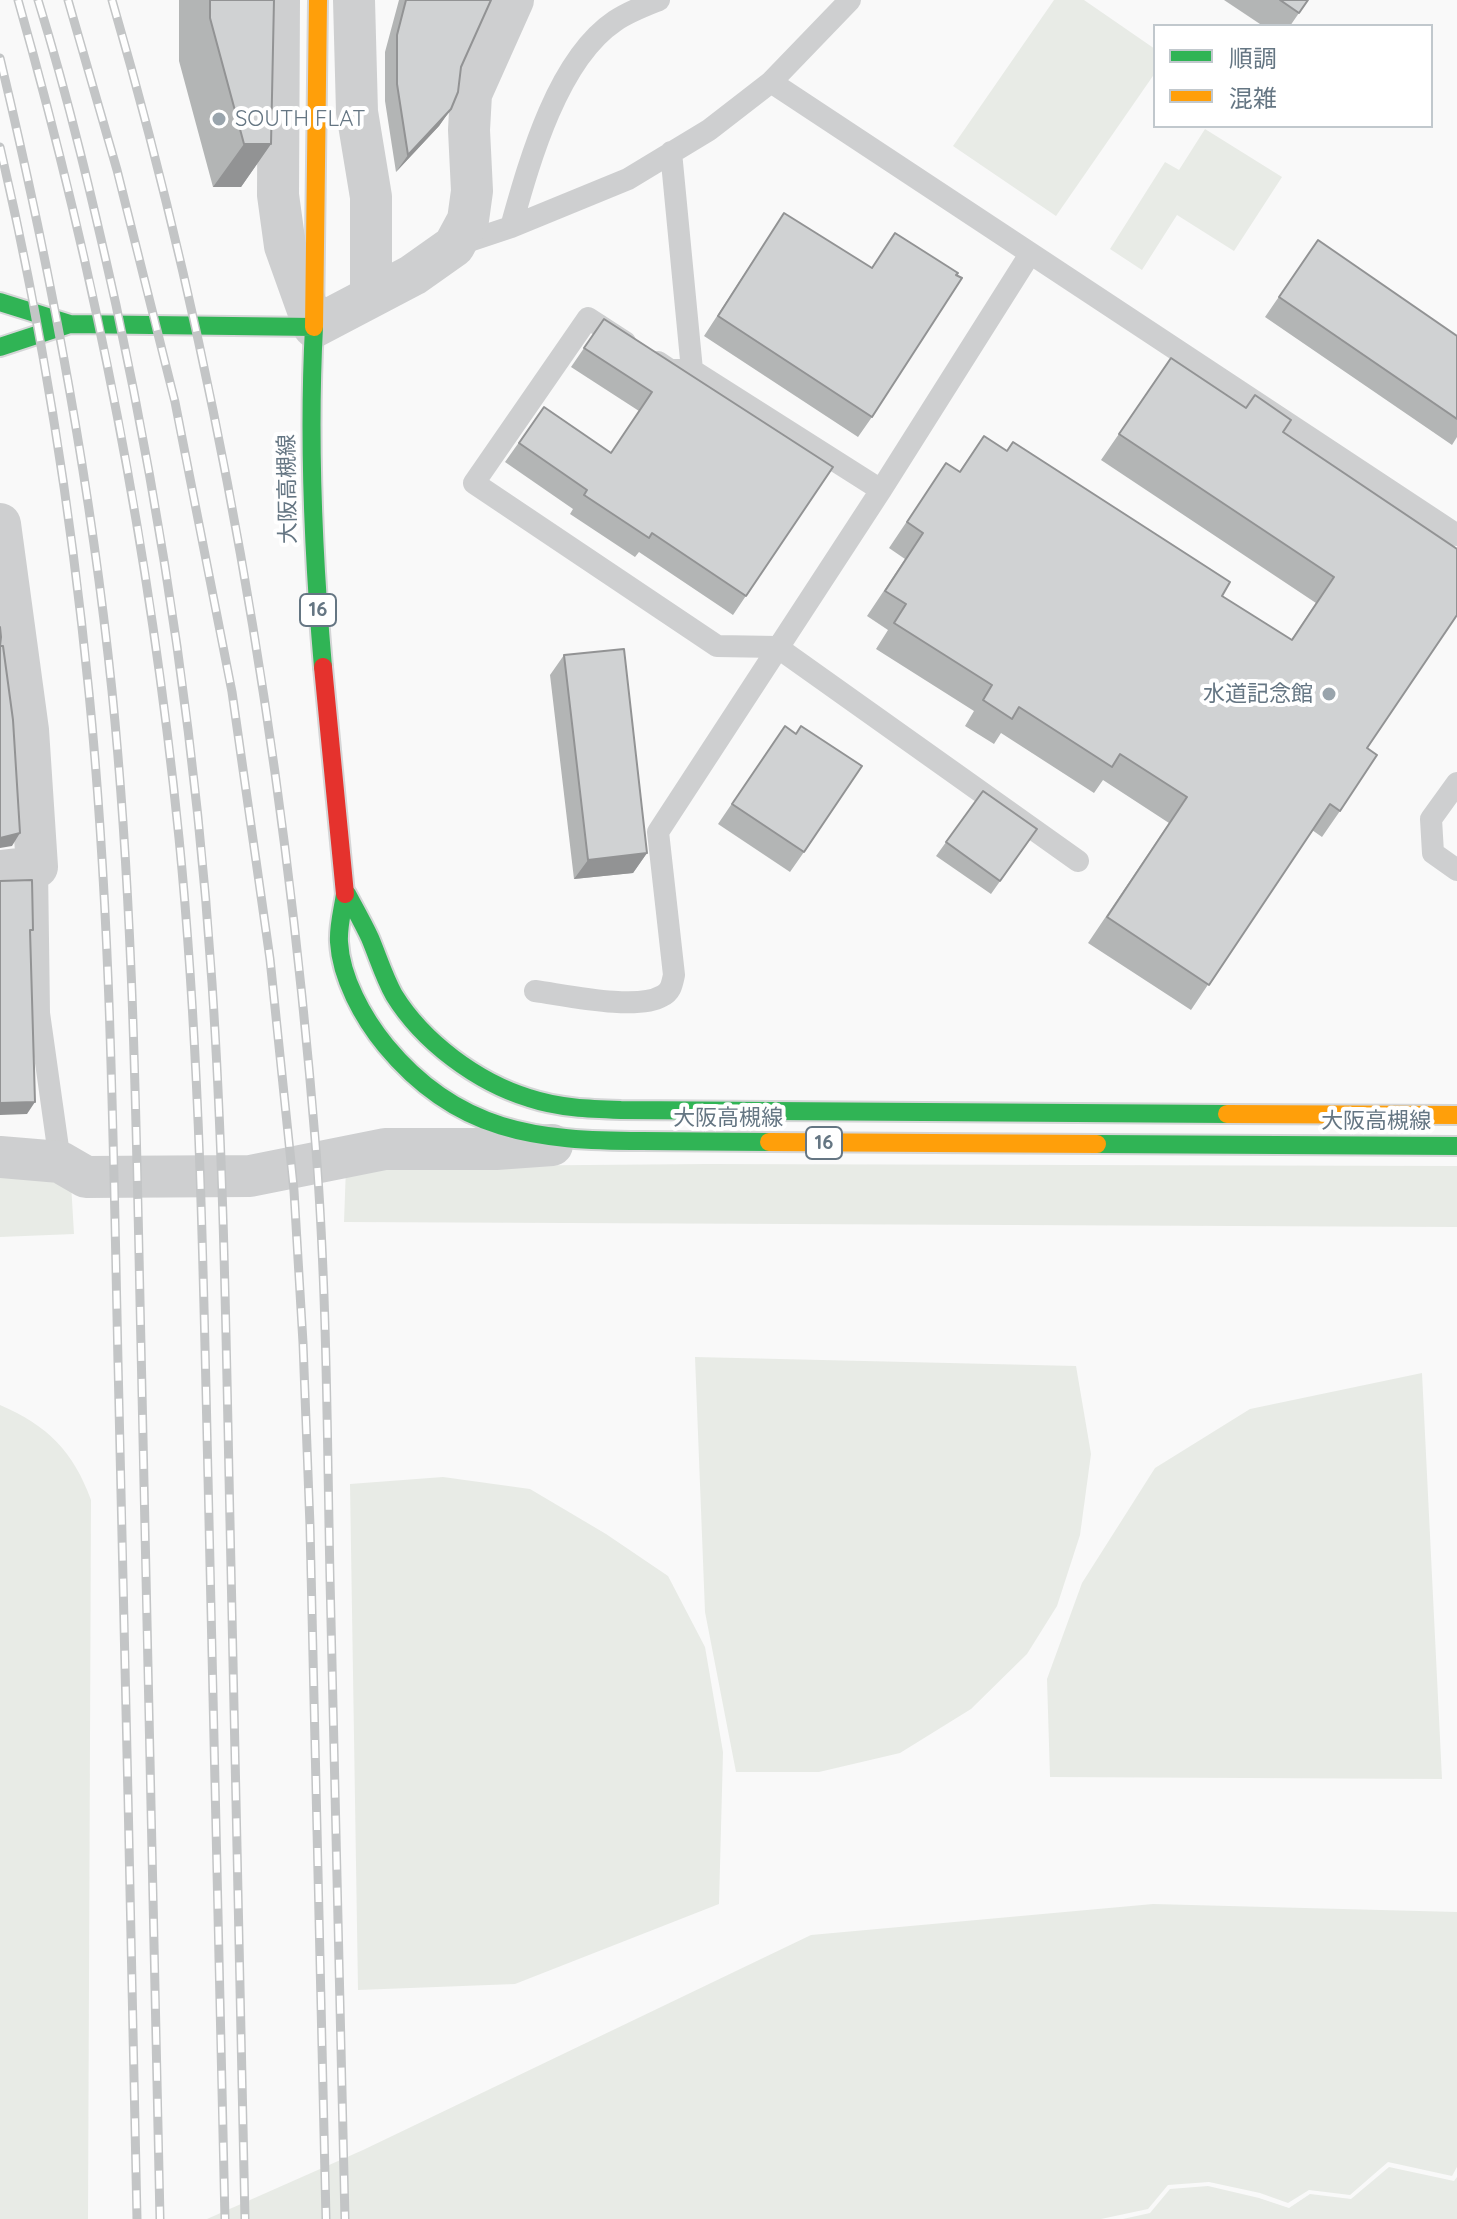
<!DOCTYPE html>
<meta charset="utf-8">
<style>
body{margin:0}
#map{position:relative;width:1457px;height:2219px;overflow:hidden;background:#f9f9f9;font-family:Quicksand,"Noto Sans JP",sans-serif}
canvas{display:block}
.legend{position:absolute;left:1153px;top:24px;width:280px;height:104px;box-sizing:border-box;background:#fff;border:2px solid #c1c8cd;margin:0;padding:10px 14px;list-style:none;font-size:24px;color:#657683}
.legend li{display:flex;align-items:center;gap:16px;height:40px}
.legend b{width:40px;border:2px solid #c1c8cd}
</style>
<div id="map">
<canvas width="1457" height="2219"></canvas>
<ul class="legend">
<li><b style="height:10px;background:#30b455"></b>順調</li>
<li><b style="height:10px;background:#ff9f0a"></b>混雑</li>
</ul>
</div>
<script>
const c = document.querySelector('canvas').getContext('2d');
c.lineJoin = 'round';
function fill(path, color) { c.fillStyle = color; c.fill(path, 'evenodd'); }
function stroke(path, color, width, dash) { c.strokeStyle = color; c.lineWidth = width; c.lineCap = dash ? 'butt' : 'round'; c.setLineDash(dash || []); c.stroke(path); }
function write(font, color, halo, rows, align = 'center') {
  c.font = font + ' Quicksand,"Noto Sans JP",sans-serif'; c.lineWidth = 8; c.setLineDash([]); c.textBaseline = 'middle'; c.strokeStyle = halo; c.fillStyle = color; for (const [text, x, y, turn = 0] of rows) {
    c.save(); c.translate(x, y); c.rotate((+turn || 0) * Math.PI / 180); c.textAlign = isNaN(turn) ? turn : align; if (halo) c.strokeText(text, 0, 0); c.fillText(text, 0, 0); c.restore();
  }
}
const green = new Path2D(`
 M 1054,0 L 1084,0 L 1155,49 L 1155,73 L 1056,216 L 953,146 Z
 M 1205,129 L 1282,177 L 1234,251 L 1177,215 L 1142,270 L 1110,249 L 1165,162 L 1179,170 Z
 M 707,1164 L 1457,1166 L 1457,1227 L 344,1222 L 346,1167 Z
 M 0,1173 L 71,1183 L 74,1234 L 0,1237 Z
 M 695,1357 L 1076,1366 L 1091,1454 L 1080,1535 L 1057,1606 L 1027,1654 L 971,1709 L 900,1753 L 819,1772 L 736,1772 L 705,1612 Z
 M 1422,1373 L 1442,1779 L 1050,1777 L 1047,1679 L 1082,1583 L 1155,1468 L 1250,1409 Z
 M 0,1405 C 48,1426 73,1451 91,1500 L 88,2219 L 0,2219 Z
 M 443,1477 L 530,1489 L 606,1534 L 668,1576 L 705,1647 L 723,1752 L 719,1904 L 515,1984 L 358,1990 L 350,1484 Z
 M 1153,1904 L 1457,1912 L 1457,2167 L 1452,2176 L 1388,2162 L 1350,2195 L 1309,2190 L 1288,2203 L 1260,2193 L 1209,2182 L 1168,2185 L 1148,2209 L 1101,2219 L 207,2219 L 363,2150 L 811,1935 Z
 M 1389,2167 L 1454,2181 L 1457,2177 L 1457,2219 L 1123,2219 L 1150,2213 L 1170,2189 L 1208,2186 L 1259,2198 L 1289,2208 L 1310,2194 L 1351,2199 Z`);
const lane = new Path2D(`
 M 771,82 L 1457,535
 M 671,152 L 692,370
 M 511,227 C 529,163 557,60 615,21 C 628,12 644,6 659,0
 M 457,245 L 511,227 L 628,179 L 709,130 L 771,82 L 850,0
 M 625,342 L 588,318 L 474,483 L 717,646 L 777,647 L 1078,861
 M 658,362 L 670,370 L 692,370 L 881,490
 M 1457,783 L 1431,819 L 1433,853 L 1457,870
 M 37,867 L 39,1013 L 60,1162
 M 535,991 C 565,995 637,1011 662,996 C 671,992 672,984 674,975 L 658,832 L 881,490 L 1030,254`);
const street = new Path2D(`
 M 279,0 L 278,195 L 285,246 L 314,327 L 413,275 L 454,246 L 468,220 L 472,191 L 469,130 L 471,94 L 513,0
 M 354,0 L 357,112 L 371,197 L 371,296
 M 0,524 L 28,730 L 37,867 L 0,871
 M 0,1157 L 60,1162 L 86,1177 L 250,1176 L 385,1149 L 496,1149 L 552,1145`);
const fast = new Path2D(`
 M 0,302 L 70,324 L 314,327 C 308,441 313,553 323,667
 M 0,347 L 70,324
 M 345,894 C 343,909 338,926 339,942 C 341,978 363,1018 386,1046 C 457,1132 537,1141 642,1141 C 684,1141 727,1142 769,1142
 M 347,894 C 355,909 363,923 370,938 C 378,957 384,977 394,995 C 423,1042 477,1082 529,1098 C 559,1108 590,1109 621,1110 L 1227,1114
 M 1097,1144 L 1457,1146`);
const slow = new Path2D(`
 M 314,327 L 318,0
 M 1227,1114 L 1457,1115
 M 769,1142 L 1097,1144`);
const jam = new Path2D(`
 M 323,667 L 345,894`);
const rail = new Path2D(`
 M 18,0 C 97,277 150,550 179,838 C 200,1050 203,1264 208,1477 C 214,1725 219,1972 225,2219
 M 38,0 C 69,100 93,202 116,305 C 164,528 197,755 212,983 C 224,1163 226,1343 230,1522 C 235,1755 240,1987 245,2219
 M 68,0 L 117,170 L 175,402 L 232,692 L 270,959 L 294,1191 L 303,1343 L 310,1526 L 326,2219
 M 112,0 C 221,375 285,761 316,1150 C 327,1292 327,1435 330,1578 C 335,1791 340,2005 345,2219
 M 0,58 C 50,266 90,478 112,691 C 134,909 136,1128 141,1346 C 147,1637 154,1928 160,2219
 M 0,147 C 42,326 71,510 89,693 C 111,915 113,1139 118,1362 C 125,1648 131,1933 137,2219`);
const wall = new Path2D(`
 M 179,0 L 274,0 L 271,144 L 241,187 L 213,187 L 179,61 Z
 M 399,0 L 491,0 L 461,67 L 451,109 L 439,126 L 396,172 L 385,101 L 385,52 Z
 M 1224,0 L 1308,0 L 1290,26 L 1263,26 Z
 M 784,213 L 872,268 L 895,233 L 872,417 L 858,437 L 704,336 Z
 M 1317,241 L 1457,336 L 1457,437 L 1452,445 L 1265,317 Z
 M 604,319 L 833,467 L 733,615 L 639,552 L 635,557 L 570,514 L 573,509 L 505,462 L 544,407 L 611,453 L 639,411 L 571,367 Z
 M 1171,358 L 1246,408 L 1255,395 L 1283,432 L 1457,549 L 1340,811 L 1322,837 L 1312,830 L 1191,1010 L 1088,943 L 1169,823 L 1103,780 L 1094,793 L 1001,733 L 994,744 L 965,726 L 974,711 L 876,649 L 888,630 L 867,616 L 905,559 L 889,548 L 946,463 L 959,472 L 984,436 L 1222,596 L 1291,640 L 1316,603 L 1101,460 Z
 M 564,655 L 647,853 L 633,873 L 574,879 L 550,675 Z
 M 771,746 L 804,852 L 790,872 L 718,824 Z
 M 983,791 L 1037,829 L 991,894 L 936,856 Z`);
const shadedWall = new Path2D(`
 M 451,109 L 439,126 L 396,172 L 408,155 Z
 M 244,144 L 271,144 L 241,187 L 213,187 Z
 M 20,833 L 12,846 L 0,848 L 0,838 Z
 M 647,853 L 633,873 L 574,879 L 588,860 Z
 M 35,1102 L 27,1114 L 0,1115 L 0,1103 Z`);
const building = new Path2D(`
 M 210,0 L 274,0 L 271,144 L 244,144 L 210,18 Z
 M 406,0 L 491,0 L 461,67 L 458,92 L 451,109 L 408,155 L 397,84 L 397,35 Z
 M 1280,0 L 1308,0 L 1299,13 Z
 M 784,213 L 872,268 L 895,233 L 958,273 L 956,275 L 962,278 L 872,417 L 718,316 Z
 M 1318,240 L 1457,336 L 1457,419 L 1279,297 Z
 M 604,319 L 833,467 L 746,596 L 652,533 L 649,538 L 584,495 L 587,490 L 519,443 L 544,407 L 611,453 L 652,392 L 584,348 Z
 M 1171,358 L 1246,408 L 1255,395 L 1291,420 L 1283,432 L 1457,549 L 1457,615 L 1367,748 L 1377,755 L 1340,811 L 1330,804 L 1209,985 L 1107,917 L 1187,797 L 1120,754 L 1112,767 L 1019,707 L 1012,719 L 983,700 L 992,685 L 894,623 L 906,604 L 885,591 L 923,533 L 907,522 L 946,463 L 960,472 L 984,436 L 1007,451 L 1013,442 L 1230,582 L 1222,596 L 1292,640 L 1334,577 L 1119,434 Z
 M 0,627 L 1,637 L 0,646 L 3,646 L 13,720 L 20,833 L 0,838 Z
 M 624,649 L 647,853 L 588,860 L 564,655 Z
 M 785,726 L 796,734 L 801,726 L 862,766 L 804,852 L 732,804 Z
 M 983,791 L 1037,829 L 1000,881 L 946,842 Z
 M 32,880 L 33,930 L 30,930 L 35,1102 L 0,1103 L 0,881 Z`);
const markers = [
 [219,119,8,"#99a4ac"],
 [1329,694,8,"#99a4ac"]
];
const shields = [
 [318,610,36],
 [824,1143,36]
];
const shieldNames = [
 ["16",318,610],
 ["16",824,1143]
];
const poiNames = [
 ["SOUTH FLAT",235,119],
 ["水道記念館",1313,694,"right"]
];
const streetNames = [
 ["大阪高槻線",288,489,-91],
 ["大阪高槻線",728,1118],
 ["大阪高槻線",1376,1121]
];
fill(green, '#e8ebe6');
stroke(fast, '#d5d6d7', 22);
stroke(slow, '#d5d6d7', 22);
stroke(jam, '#d5d6d7', 22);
stroke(lane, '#cecfd0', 22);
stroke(street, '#cecfd0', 42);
stroke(fast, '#30b455', 18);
stroke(slow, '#ff9f0a', 18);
stroke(jam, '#e5322d', 18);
stroke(rail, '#c3c5c6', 9);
stroke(rail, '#fff', 6, [18]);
fill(wall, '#b3b5b5');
fill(shadedWall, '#929394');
fill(building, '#d0d2d3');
stroke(building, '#929394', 2);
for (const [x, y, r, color] of markers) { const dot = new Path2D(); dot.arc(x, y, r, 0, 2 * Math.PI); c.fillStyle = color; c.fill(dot); stroke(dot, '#fff', 3); }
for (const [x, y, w] of shields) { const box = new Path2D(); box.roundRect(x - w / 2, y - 16, w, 32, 6); c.fillStyle = '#fff'; c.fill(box); stroke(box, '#657683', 2); }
write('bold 20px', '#657683', null, shieldNames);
write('22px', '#657683', '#fff', poiNames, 'left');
write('22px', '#657683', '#fff', streetNames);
</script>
